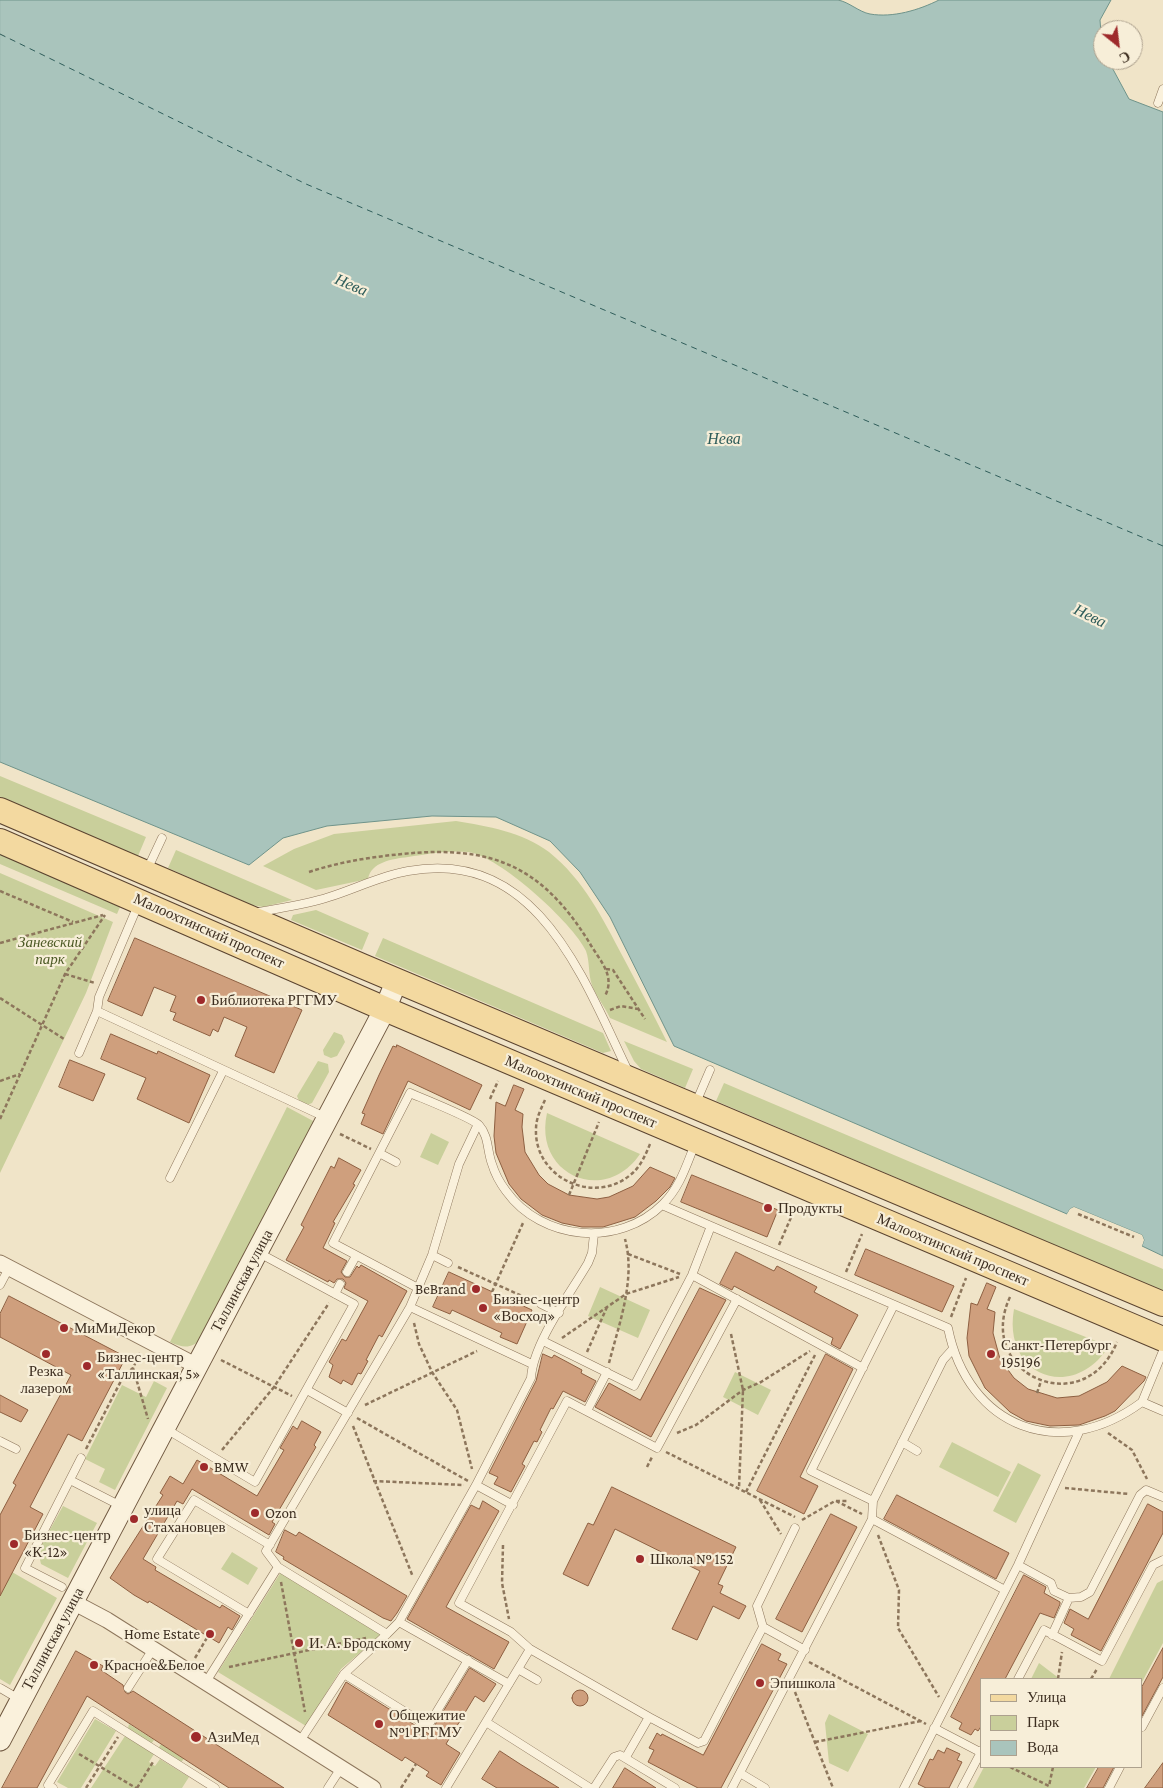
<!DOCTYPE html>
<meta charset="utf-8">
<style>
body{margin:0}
#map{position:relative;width:1163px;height:1788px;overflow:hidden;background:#f0e4c8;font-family:"Crimson Pro",serif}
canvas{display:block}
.legend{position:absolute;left:980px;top:1678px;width:162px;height:90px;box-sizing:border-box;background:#f7eed8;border:1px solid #ada18e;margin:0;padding:6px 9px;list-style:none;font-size:15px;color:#3d2e20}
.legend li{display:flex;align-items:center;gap:10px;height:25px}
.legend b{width:25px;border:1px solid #ada18e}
.north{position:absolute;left:1093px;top:20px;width:50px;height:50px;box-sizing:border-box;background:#f7eed8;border:1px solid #ada18e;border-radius:50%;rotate:151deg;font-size:14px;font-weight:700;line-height:20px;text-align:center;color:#3d2e20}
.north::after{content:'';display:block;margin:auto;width:18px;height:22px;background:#9e2a2b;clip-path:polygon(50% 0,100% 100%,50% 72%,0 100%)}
</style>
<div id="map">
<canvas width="1163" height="1788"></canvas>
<ul class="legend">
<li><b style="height:6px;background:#f3d9a0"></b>Улица</li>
<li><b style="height:14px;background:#c9cf9b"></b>Парк</li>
<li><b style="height:14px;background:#a9c4bc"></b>Вода</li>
</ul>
<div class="north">С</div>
</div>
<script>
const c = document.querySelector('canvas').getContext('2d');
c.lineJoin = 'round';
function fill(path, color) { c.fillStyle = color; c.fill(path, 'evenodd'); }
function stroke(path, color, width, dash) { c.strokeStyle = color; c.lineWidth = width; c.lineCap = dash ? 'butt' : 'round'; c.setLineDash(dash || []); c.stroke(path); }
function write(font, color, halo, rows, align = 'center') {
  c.font = font + ' "Crimson Pro",serif'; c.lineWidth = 4.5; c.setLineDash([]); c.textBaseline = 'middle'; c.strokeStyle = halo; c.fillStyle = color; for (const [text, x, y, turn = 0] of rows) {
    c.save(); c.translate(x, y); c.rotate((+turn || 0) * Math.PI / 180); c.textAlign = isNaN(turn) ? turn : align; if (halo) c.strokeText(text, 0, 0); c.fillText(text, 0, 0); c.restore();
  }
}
const green = new Path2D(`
 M 0,776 L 146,837 L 138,856 L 0,797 Z
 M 456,821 C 487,826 523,832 549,852 C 584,880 603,919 623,957 C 638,985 653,1014 667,1042 L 610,1018 C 605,1007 596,996 592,985 C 588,974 590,962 586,951 C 574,924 498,855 468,852 C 449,850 427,854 408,857 C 392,859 371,862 368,879 L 316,890 L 263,866 L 294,849 L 334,834 Z
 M 176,850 L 292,900 L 263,907 L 252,905 L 168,868 Z
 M 0,854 L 120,907 L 117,914 L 0,864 Z
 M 0,873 L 113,922 L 86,993 L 0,1173 Z
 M 316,910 L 369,933 L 362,950 L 291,920 L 293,915 Z
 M 383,938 L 603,1033 L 611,1051 L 603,1053 L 375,956 Z
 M 334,1032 L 342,1035 L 345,1042 L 337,1056 L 331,1058 L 324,1055 L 323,1050 Z
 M 624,1041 L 693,1069 L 685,1088 L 641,1069 L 634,1061 Z
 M 318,1061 L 328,1064 L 329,1072 L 312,1103 L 307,1105 L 299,1101 L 297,1096 Z
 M 724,1083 L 1163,1269 L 1163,1291 L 716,1101 Z
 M 287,1107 L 315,1122 L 201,1339 C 191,1349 183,1348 170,1342 Z
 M 547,1113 L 640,1154 C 605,1206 533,1175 547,1113 Z
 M 431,1133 L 449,1142 L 438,1165 L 420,1157 Z
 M 600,1287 L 650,1310 L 638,1338 L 588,1316 Z
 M 1014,1309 L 1109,1346 C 1073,1403 1002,1376 1014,1309 Z
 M 735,1372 L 771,1390 L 758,1415 L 723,1397 Z
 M 154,1381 L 167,1388 L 115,1490 L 99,1482 L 105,1469 L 85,1459 L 122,1385 L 146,1397 Z
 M 952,1442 L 1011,1472 L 998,1497 L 939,1467 Z
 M 1018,1463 L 1041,1475 L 1016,1523 L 993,1511 Z
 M 63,1506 L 97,1523 L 68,1578 L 41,1564 L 38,1551 Z
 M 232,1552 L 258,1568 L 248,1585 L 221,1569 Z
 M 12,1572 L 57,1598 L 10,1685 L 0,1679 L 0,1596 Z
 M 281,1572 L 382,1634 L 341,1669 L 306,1726 L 218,1672 Z
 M 1163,1580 L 1163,1643 L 1142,1682 L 1142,1679 L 1109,1679 L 1157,1583 Z
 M 1039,1663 L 1060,1679 L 1031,1679 Z
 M 829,1714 L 868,1734 L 848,1772 L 829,1763 L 825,1723 Z
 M 95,1719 L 116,1731 L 81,1788 L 68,1788 L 57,1782 Z
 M 129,1724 L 154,1740 L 151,1744 L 130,1730 L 128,1728 Z
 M 125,1736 L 154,1754 L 149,1762 L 155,1766 L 160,1759 L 189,1777 L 182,1788 L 91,1788 Z
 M 161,1744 L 184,1759 L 181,1762 L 158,1749 Z
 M 984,1767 L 1096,1767 L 1084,1788 L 973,1788 Z`);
const water = new Path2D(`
 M 0,0 L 838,0 C 849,2 859,12 870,14 C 893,18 919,10 939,0 L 1111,0 L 1100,20 L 1103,60 L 1108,60 L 1129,99 L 1163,112 L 1163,1256 L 1142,1246 L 1144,1240 L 1142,1235 L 1074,1207 L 1070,1209 L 1067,1214 L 674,1046 L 610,917 L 580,872 L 550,841 L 496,817 L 432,816 L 327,826 L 283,838 L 249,865 L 0,762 Z`);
const pier = new Path2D(`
 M 1074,1207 L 1142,1235 L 1144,1240 L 1142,1246 L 1139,1245 L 1140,1237 L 1074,1209 L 1070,1215 L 1067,1214 L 1070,1209 Z`);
const ferry = new Path2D(`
 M 0,34 L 306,184 L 1163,546`);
const building = new Path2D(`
 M 135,938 L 302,1010 L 274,1073 L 235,1056 L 247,1027 L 224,1017 L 218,1032 L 213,1029 L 210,1036 L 173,1020 L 176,1013 L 170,1011 L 176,996 L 154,987 L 142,1016 L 108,1001 Z
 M 111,1034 L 157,1054 L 158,1051 L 210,1075 L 189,1123 L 137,1099 L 146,1078 L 101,1059 Z
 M 397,1045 L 482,1085 L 470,1110 L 408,1081 L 383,1134 L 361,1124 L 365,1114 L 362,1113 L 379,1075 L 393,1046 L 396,1047 Z
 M 70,1060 L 105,1074 L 93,1101 L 59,1087 Z
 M 514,1085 L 524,1089 L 515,1110 L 523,1114 L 522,1127 L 525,1152 L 539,1175 L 548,1184 L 569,1195 L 597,1199 L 609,1197 L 633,1186 L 650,1167 L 675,1178 L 670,1187 L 656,1201 L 635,1217 L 603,1227 L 582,1227 L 562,1223 L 542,1215 L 521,1199 L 509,1184 L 496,1153 L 494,1136 L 496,1102 L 505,1106 Z
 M 339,1158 L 361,1170 L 353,1184 L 355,1185 L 333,1222 L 335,1223 L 323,1248 L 347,1261 L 341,1272 L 345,1277 L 350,1277 L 357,1266 L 359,1268 L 361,1265 L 407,1291 L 382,1337 L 379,1335 L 366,1360 L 368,1361 L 361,1374 L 358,1373 L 352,1385 L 343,1380 L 341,1384 L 329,1377 L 333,1365 L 329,1362 L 342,1339 L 346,1341 L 368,1301 L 344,1288 L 346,1283 L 343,1279 L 337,1279 L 334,1283 L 329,1280 L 328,1282 L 286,1260 L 304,1227 L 301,1225 L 331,1166 L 334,1168 Z
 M 692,1175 L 778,1210 L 767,1237 L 681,1202 Z
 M 866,1249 L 954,1286 L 942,1312 L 855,1275 Z
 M 736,1252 L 774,1271 L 777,1266 L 817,1287 L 814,1292 L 858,1315 L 840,1349 L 831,1344 L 833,1338 L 734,1286 L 732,1290 L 720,1284 Z
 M 449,1272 L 532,1310 L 517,1344 L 500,1337 L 502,1333 L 452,1310 L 450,1314 L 433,1307 Z
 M 987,1283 L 996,1287 L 987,1309 L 995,1312 L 993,1333 L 1000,1359 L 1014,1378 L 1028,1389 L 1057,1398 L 1079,1396 L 1107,1382 L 1122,1366 L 1146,1377 L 1144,1381 L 1115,1411 L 1105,1416 L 1079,1425 L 1050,1426 L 1026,1421 L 1010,1412 L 985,1388 L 969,1356 L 967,1338 L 971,1303 L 977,1305 Z
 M 700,1288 L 726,1300 L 651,1437 L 595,1407 L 609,1383 L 640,1400 Z
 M 9,1296 L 126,1357 L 82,1441 L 68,1434 L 30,1507 L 43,1514 L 0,1596 L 0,1515 L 16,1485 L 13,1483 L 71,1375 L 0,1337 L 0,1314 Z
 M 543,1354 L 552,1358 L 554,1355 L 569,1363 L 582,1370 L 581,1373 L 596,1381 L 585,1402 L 563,1391 L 553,1409 L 551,1408 L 540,1430 L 542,1432 L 537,1442 L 534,1441 L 522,1464 L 525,1466 L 511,1492 L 494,1484 L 498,1477 L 489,1473 L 536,1381 Z
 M 826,1354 L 853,1369 L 800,1477 L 818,1486 L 804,1514 L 757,1491 Z
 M 0,1395 L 28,1410 L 21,1422 L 0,1412 Z
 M 302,1421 L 321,1432 L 314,1445 L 316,1447 L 272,1522 L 275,1524 L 269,1535 L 192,1489 L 183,1504 L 177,1501 L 143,1559 L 156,1567 L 155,1570 L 189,1590 L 220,1608 L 222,1605 L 240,1616 L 232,1630 L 228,1627 L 219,1643 L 149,1601 L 148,1603 L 134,1595 L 110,1578 L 163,1495 L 160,1493 L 170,1476 L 183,1484 L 197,1460 L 257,1496 L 284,1450 L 280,1448 L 293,1426 L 297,1429 Z
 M 612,1487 L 736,1547 L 718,1584 L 723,1586 L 720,1593 L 746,1606 L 739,1619 L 713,1606 L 697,1640 L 672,1629 L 700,1571 L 615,1529 L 588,1586 L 563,1574 L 588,1523 L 593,1525 Z
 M 897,1495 L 1009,1553 L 996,1579 L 884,1519 Z
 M 483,1501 L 499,1511 L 446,1607 L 509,1642 L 494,1669 L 407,1619 L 471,1505 L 479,1509 Z
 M 1148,1504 L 1163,1512 L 1163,1533 L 1101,1651 L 1071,1635 L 1074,1629 L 1064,1623 L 1070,1609 L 1088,1619 Z
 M 831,1514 L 857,1527 L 802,1632 L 776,1619 Z
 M 285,1530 L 296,1536 L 299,1532 L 407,1596 L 397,1613 L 391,1621 L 383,1618 L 283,1559 L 284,1557 L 276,1552 Z
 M 1024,1575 L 1046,1587 L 1044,1593 L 1060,1602 L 1060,1604 L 1054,1618 L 1040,1613 L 1005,1679 L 982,1679 L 982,1725 L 978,1731 L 975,1729 L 971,1735 L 959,1729 L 962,1723 L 951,1717 Z
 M 762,1644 L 781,1654 L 778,1660 L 787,1664 L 721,1788 L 698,1788 L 648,1762 L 654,1750 L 649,1748 L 657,1733 L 661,1736 L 662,1734 L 703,1755 Z
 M 1163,1648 L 1163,1677 L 1142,1716 L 1142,1687 Z
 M 76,1651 L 103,1666 L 101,1670 L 123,1685 L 125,1692 L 128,1694 L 133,1691 L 284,1788 L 229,1788 L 87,1696 L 37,1788 L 2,1788 Z
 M 470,1668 L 496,1684 L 484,1702 L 475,1696 L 446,1744 L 460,1753 L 441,1785 L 426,1776 L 429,1772 L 405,1757 L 402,1761 L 328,1715 L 346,1682 L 429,1734 Z
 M572 1698a8 8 0 1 1 16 0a8 8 0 1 1-16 0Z
 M 947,1748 L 960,1754 L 957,1760 L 962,1762 L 949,1788 L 926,1788 L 918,1784 L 930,1759 L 933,1760 L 938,1750 L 944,1753 Z
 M 500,1751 L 520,1764 L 559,1788 L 497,1788 L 482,1779 Z
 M 1163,1763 L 1163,1788 L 1145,1788 Z
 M 1099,1767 L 1114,1767 L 1103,1788 L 1087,1788 Z
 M 625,1768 L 656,1788 L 613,1788 Z`);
const path = new Path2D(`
 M 309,872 C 339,862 371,857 402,854 C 491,845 541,865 589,942 C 599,960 616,975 605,996
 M 0,891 L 73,922
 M 0,943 L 103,915
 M 606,969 L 613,970 L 645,1019
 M 65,974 L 95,983
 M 0,998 L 64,1039
 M 610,1010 L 621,1006 L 638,1009
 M 0,1081 L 20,1074
 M 490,1099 L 498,1081
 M 545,1100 C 541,1109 536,1118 536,1129 C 534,1177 592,1205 629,1176 C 640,1168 645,1156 650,1144
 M 0,1119 L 65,974 L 105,915
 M 340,1134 L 371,1149
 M 569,1195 L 599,1122
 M 1078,1214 L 1134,1237
 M 779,1245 L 796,1206
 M 628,1254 L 680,1274
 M 458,1267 L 533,1301
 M 846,1272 L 862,1234
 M 492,1292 L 523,1223
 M 1010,1297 C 974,1374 1084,1423 1117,1342
 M 951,1317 L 966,1278
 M 414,1323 L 419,1344 L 432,1372 L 457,1410 L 472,1469
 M 731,1334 L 743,1390 L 739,1488
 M 562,1338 L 626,1294 L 679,1277
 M 587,1352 L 607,1307
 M 221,1360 L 292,1396
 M 609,1363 C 619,1324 636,1279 625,1239
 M 133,1368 L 148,1419
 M 1037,1393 L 1041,1381
 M 365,1405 L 477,1351
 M 357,1418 L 468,1481
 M 353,1426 L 413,1577
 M 677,1433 L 696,1425 L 743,1390 L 761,1382 L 810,1351
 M 1108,1433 L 1132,1450 L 1147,1479
 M 86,1449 L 123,1377 L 133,1368 L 140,1353
 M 222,1450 L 274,1387 L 329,1303
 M 666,1452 L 795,1517
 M 647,1467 L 652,1457
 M 373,1481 L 464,1485
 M 1065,1488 L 1129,1494
 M 746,1492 L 815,1355
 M 760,1500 L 781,1534
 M 836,1501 L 862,1514
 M 802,1520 L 835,1501 L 847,1501
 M 878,1535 L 899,1590 L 898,1628 L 939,1697
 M 503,1545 L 502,1583 L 509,1619
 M 281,1582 L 305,1712
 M 195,1658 L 208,1636
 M 809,1662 L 926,1724
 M 229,1667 L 366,1638
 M 1058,1679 L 1062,1652
 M 1091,1679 L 1097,1669
 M 795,1692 L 833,1788
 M 815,1742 L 921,1721
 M 79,1754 L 136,1788
 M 1010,1767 L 1049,1786 L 1053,1767
 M 86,1788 L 118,1737
 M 137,1788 L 153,1762
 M 401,1788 L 416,1764`);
const lane = new Path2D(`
 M 1158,103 L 1163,89
 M 147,870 L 162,838
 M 138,905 L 99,997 L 97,1011 L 327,1118
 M 254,913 C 279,908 305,905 329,897 C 355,889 380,876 408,871 C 537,847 583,978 628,1071
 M 79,1053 L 97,1011
 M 695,1105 L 710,1070
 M 478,1124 L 459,1164 L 432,1255 L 410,1307 L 266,1551 L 278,1567 L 387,1634 L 399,1622 L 476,1485 L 531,1378 C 533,1343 570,1294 588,1263 L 592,1253 L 594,1234
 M 381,1154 L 396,1162
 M 170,1178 L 223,1071
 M 662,1205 L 948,1328 C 968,1428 1060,1463 1142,1402
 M 432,1255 L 448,1263
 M 347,1272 L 356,1256
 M 692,1275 L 863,1368
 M 0,1285 L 9,1268
 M 418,1288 L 333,1243 L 410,1093 C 424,1099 470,1117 479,1125 C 489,1136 487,1151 492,1164 C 495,1174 500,1183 506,1191 C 542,1241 619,1248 663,1204 C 680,1187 686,1166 695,1144
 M 335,1294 L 340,1284
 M 541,1304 L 559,1313
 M 410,1307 L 532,1364
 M 543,1341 L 634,1386 L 692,1275 L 711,1226
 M 952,1350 L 943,1360 L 873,1501 L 872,1519 L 1005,1590
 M 1163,1351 L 1142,1402 L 1163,1411
 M 307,1390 L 348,1413
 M 587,1411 L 607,1372
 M 166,1429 L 255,1482 L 354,1304 L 259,1253
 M 0,1441 L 16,1449
 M 902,1442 L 917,1451
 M 70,1480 L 121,1506
 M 476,1485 L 513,1505
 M 873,1501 L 811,1471 L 894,1305
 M 1018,1565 L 1051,1583 L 1054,1591 L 1069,1598 L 1081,1597 L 1090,1592 L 1140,1495 L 1146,1490 L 1163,1497
 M 62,1587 L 25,1568 L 81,1458
 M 249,1614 L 157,1559 L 194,1500 L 270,1545
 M 399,1622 L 509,1684
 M 763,1627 L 757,1606 L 795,1528
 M 1052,1635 L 1069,1598
 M 518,1669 L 537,1680
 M 344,1674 L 428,1726 L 468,1660
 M 1018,1679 L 1044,1630 L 1102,1661 L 1153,1565 L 1163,1560
 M 206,1682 L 278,1567
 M 0,1688 L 19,1699
 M 128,1688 L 153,1649
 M 649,1717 L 530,1649 L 511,1632 L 459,1603 L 567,1401 L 657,1448 L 737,1299
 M 486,1722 L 590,1788
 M 1142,1727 L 1163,1688
 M 934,1728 L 980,1752
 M 300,1741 L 344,1674 L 387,1634
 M 626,1757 L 649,1717 L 698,1743 L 704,1741 L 763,1627 L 805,1650
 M 740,1773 L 765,1788
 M 53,1788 L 48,1785 L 93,1711 L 215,1788
 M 328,1788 L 341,1768
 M 446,1788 L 530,1649
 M 594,1788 L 614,1757 L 620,1755 L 675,1788
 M 732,1788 L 872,1519
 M 904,1788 L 1018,1565 L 1079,1432
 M 962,1788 L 982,1750
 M 1109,1788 L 1120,1767`);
const street = new Path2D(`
 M 0,1263 L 197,1366
 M 73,1602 L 107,1620 L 373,1788`);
const secondary = new Path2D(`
 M 0,1740 L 385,1009 L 397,980`);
const primary = new Path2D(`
 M 0,810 L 362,966 L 1163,1304
 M 0,841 L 385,1009 L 1163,1339`);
const markers = [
 [201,1000,5,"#9e2a2b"],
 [768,1208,5,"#9e2a2b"],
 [476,1289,5,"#9e2a2b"],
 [483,1308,5,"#9e2a2b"],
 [64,1328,5,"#9e2a2b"],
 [46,1354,5,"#9e2a2b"],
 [991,1354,5,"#9e2a2b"],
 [87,1366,5,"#9e2a2b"],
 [204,1467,5,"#9e2a2b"],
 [255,1513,5,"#9e2a2b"],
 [134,1519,5,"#9e2a2b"],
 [14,1544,5,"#9e2a2b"],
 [640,1559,5,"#9e2a2b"],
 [210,1634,5,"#9e2a2b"],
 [299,1643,5,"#9e2a2b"],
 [94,1665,5,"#9e2a2b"],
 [760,1683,5,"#9e2a2b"],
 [379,1724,5,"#9e2a2b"],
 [196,1737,6,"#9e2a2b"]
];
const streetNames = [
 ["Малоохтинский проспект",209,931,24],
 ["Малоохтинский проспект",581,1092,23],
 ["Малоохтинский проспект",953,1250,23],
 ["Таллинская улица",242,1281,-62],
 ["Таллинская улица",53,1639,-62]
];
const parkNames = [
 ["Заневский",50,942],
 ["парк",50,959]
];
const poiNames = [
 ["Библиотека РГГМУ",211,1000],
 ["Продукты",778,1208],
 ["BeBrand",466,1289,"right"],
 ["Бизнес-центр",493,1299],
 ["«Восход»",493,1316],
 ["МиМиДекор",74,1328],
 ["Санкт-Петербург",1001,1345],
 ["195196",1001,1362],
 ["Бизнес-центр",97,1357],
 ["«Таллинская, 5»",97,1374],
 ["Резка",46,1371,"center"],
 ["лазером",46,1388,"center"],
 ["BMW",214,1467],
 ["улица",144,1510],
 ["Стахановцев",144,1527],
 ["Ozon",265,1513],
 ["Бизнес-центр",24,1535],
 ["«К-12»",24,1552],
 ["Школа № 152",650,1559],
 ["Home Estate",200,1634,"right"],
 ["И. А. Бродскому",309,1643],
 ["Красное&Белое",104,1665],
 ["Эпишкола",770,1683],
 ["Общежитие",389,1715],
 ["№1 РГГМУ",389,1732],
 ["АзиМед",207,1737]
];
const waterNames = [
 ["Нева",351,285,23],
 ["Нева",724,439],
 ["Нева",1090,616,26]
];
fill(green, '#c9cf9b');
fill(water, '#a9c4bc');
stroke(water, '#6f938a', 1);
fill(pier, '#f0e4c8');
stroke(ferry, '#2f5d5a', 1, [6, 5]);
fill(building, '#cf9f7d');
stroke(building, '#8d5f41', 1);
stroke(lane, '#8d765c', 9);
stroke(street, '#8d765c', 17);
stroke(secondary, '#6f573f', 23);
stroke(primary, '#5b4430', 26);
stroke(path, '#8d765c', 2.5, [4, 2.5]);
stroke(lane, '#faf1dc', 8);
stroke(street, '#faf1dc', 15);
stroke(secondary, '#faf1dc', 21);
stroke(primary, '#f3d9a0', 24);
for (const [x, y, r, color] of markers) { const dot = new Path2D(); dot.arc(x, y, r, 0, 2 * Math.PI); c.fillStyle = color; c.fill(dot); stroke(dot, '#f7eed8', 2); }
write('15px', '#3d2e20', '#f7eed8', streetNames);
write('italic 15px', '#4d5a26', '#f7eed8', parkNames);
write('15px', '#3d2e20', '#f7eed8', poiNames, 'left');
write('italic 16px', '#2f5d5a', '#f7eed8', waterNames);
</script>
